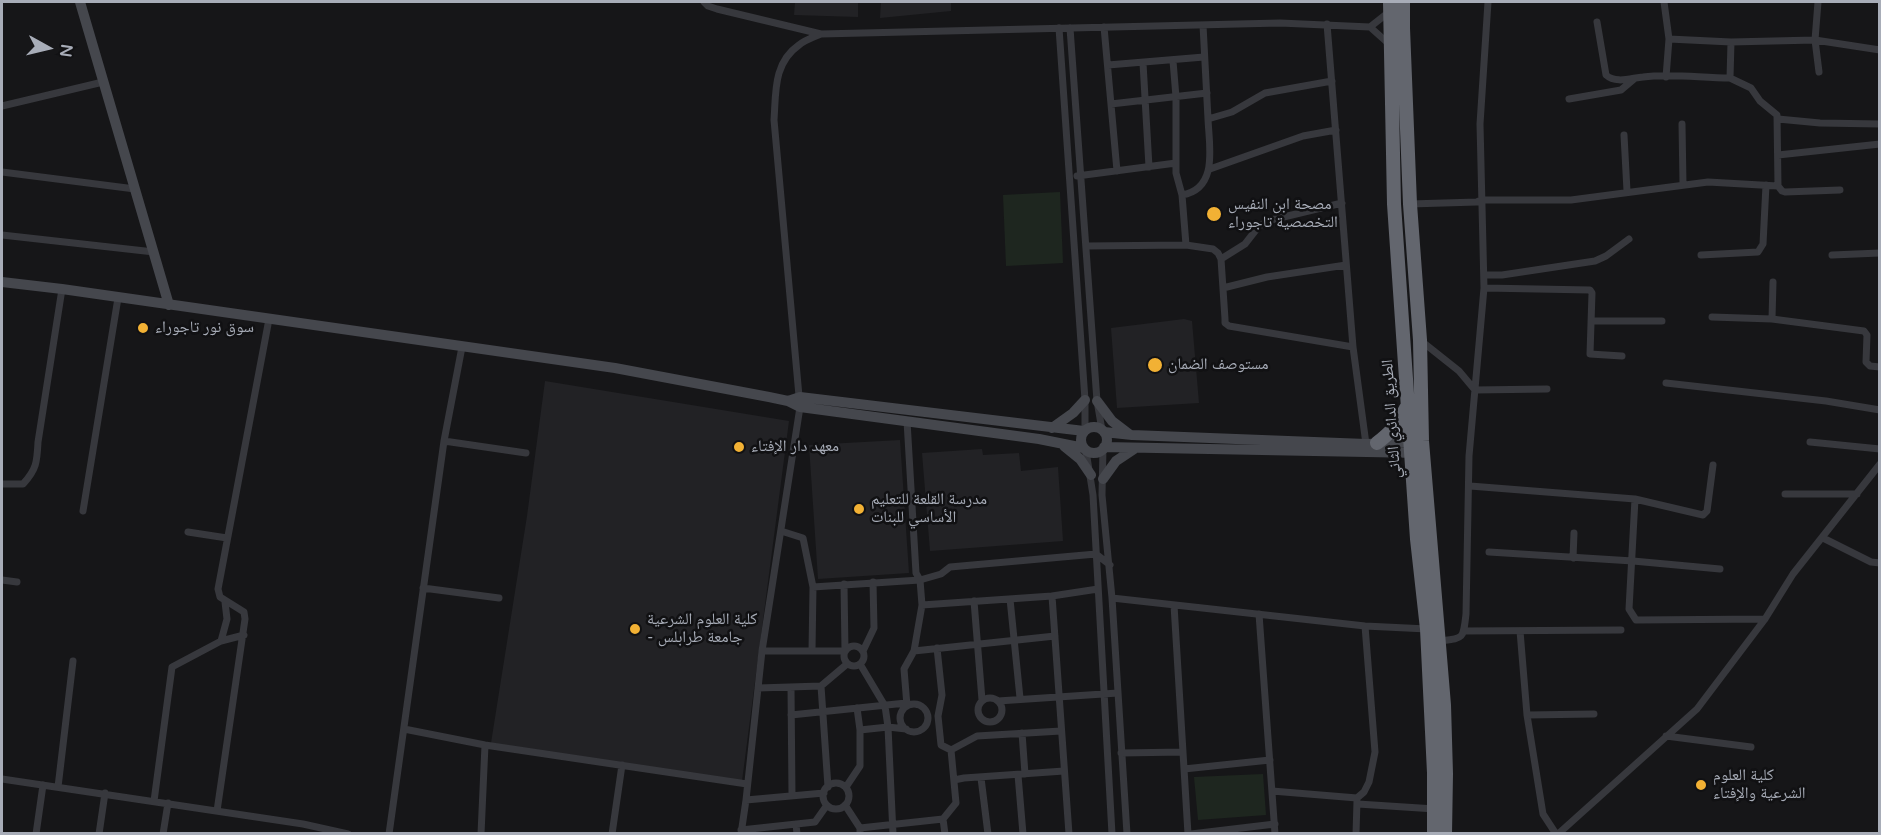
<!DOCTYPE html>
<meta charset="utf-8">
<style>
body{margin:0}
#map{position:relative;width:1881px;height:835px;overflow:hidden;background:#161618;font-family:"Varela Round",sans-serif}
canvas{display:block}
.frame{position:absolute;inset:0;border:3px solid #a8adb8;pointer-events:none}
.north{position:absolute;left:18px;top:18px;width:60px;height:60px;-webkit-text-stroke:4px #111113;paint-order:stroke;rotate:98deg;font-size:16px;font-weight:700;line-height:24px;text-align:center;color:#a8adb8}
.north::after{content:'';display:block;margin:auto;width:21px;height:27px;background:#a8adb8;clip-path:polygon(50% 0,100% 100%,50% 72%,0 100%)}
</style>
<div id="map">
<canvas width="1881" height="835"></canvas>
<div class="frame"></div>
<div class="north">N</div>
</div>
<script>
const c = document.querySelector('canvas').getContext('2d');
c.lineJoin = 'round';
function fill(path, color) { c.fillStyle = color; c.fill(path, 'evenodd'); }
function stroke(path, color, width, dash) { c.strokeStyle = color; c.lineWidth = width; c.lineCap = dash ? 'butt' : 'round'; c.setLineDash(dash || []); c.stroke(path); }
function write(font, color, halo, rows, align = 'center') {
  c.font = font + ' "Varela Round","Noto Naskh Arabic",sans-serif'; c.lineWidth = 5; c.setLineDash([]); c.textBaseline = 'middle'; c.strokeStyle = halo; c.fillStyle = color; for (const [text, x, y, turn = 0] of rows) {
    c.save(); c.translate(x, y); c.rotate((+turn || 0) * Math.PI / 180); c.textAlign = isNaN(turn) ? turn : align; if (halo) c.strokeText(text, 0, 0); c.fillText(text, 0, 0); c.restore();
  }
}
const built = new Path2D(`
 M 795,2 L 858,2 L 858,17 L 794,15 Z
 M 881,2 L 951,2 L 951,11 L 880,18 Z
 M 1184,319 L 1192,321 L 1199,403 L 1117,408 L 1111,328 Z
 M 545,381 L 789,421 L 742,781 L 491,743 L 527,516 Z
 M 900,440 L 909,573 L 818,579 L 809,445 Z
 M 982,449 L 983,455 L 1019,453 L 1021,471 L 1058,467 L 1063,541 L 930,551 L 922,453 Z`);
const green = new Path2D(`
 M 1060,192 L 1063,263 L 1006,266 L 1003,195 Z
 M 1263,774 L 1266,815 L 1198,820 L 1194,777 Z`);
const street = new Path2D(`
 M 704,2 L 708,6 L 717,9 L 821,34
 M 1664,2 L 1669,39 L 1731,42 L 1815,40 L 1880,50
 M 1818,2 L 1815,40 L 1819,72
 M 1597,22 L 1606,75 C 1616,84 1631,78 1643,77 C 1671,73 1701,78 1730,78
 M 1327,24 L 1353,347 L 1366,444
 M 1203,25 L 1208,119
 M 1104,27 L 1117,171
 M 1370,27 L 1389,12
 M 1059,28 L 1085,400 L 1085,430
 M 1070,28 L 1097,401 L 1102,430
 M 1731,42 L 1730,78 L 1751,88 L 1760,101 L 1777,115 L 1778,186
 M 1173,61 L 1176,97 L 1176,173 L 1182,195 L 1186,245
 M 1143,63 L 1149,167
 M 1108,65 L 1204,57
 M 1666,77 L 1669,39
 M 1569,99 L 1621,90 L 1634,79
 M 1111,104 L 1207,93
 M 2,106 L 103,82
 M 1778,119 L 1820,123 L 1880,124
 M 1682,124 L 1683,184
 M 1624,135 L 1627,191
 M 1778,155 L 1880,144
 M 1210,169 L 1303,136 L 1336,130
 M 2,172 L 135,189
 M 1077,176 L 1176,163
 M 1182,195 C 1219,189 1209,145 1208,119 L 1232,112 L 1265,93 L 1332,81
 M 1410,204 L 1477,202 L 1481,200 L 1571,200 L 1708,182 L 1778,186 L 1782,191 L 1785,192 L 1840,190
 M 2,235 L 154,252
 M 1086,246 L 1186,245 L 1213,249 L 1218,253 L 1221,259 L 1225,319 L 1225,323 L 1229,326 L 1353,347
 M 1701,255 L 1758,252 L 1763,244 L 1766,185
 M 1832,255 L 1880,253
 M 1221,259 L 1245,244 L 1259,226 L 1271,220 L 1342,203
 M 1484,275 L 1502,275 L 1595,261 L 1606,256 L 1629,239
 M 1223,288 L 1267,277 L 1346,265
 M 1484,288 L 1590,290 L 1592,293 L 1590,354 L 1622,356
 M 1712,317 L 1772,319 L 1864,331 L 1867,335 L 1866,362 L 1870,366 L 1880,367
 M 1772,319 L 1773,282
 M 1591,321 L 1662,321
 M 1420,340 L 1459,371 L 1475,390 L 1547,389
 M 1666,383 L 1826,401 L 1880,410
 M 444,441 L 526,453
 M 1810,442 L 1880,449
 M 1103,448 L 1102,495 L 1112,598 L 1127,834
 M 1086,451 L 1093,495 L 1112,834
 M 2,484 L 23,484 C 37,469 37,461 38,442 L 62,289
 M 1470,486 L 1635,499 L 1629,609 L 1636,620 L 1765,619
 M 1785,494 L 1857,494
 M 1635,499 L 1703,515 L 1707,511 L 1713,465
 M 83,511 L 118,298
 M 781,531 L 803,538 L 813,587 L 920,580 L 941,574 L 950,567 L 1096,554 L 1110,565
 M 188,532 L 227,538
 M 1823,538 L 1871,562 L 1880,563
 M 1489,552 L 1633,561 L 1720,569
 M 1573,558 L 1574,533
 M 2,580 L 17,582
 M 423,588 L 499,598
 M 1112,598 L 1365,626 L 1427,629
 M 1010,599 L 1020,698
 M 974,601 L 982,700
 M 922,605 L 1052,596
 M 1174,605 L 1188,834
 M 1259,614 L 1275,834
 M 1464,631 L 1621,630
 M 1520,631 L 1527,715 L 1594,714
 M 221,641 L 244,635
 M 1439,641 C 1464,638 1463,640 1466,614 L 1469,456 L 1484,288 L 1480,124 L 1488,2
 M844 656a10 10 0 1 1 20 0a10 10 0 1 1-20 0Z
 M 937,648 L 942,695 L 938,716 L 941,745 L 951,750
 M 762,651 L 812,651 L 813,587
 M 812,651 L 845,651 L 844,584
 M 863,651 L 874,628 L 873,582
 M 914,651 L 1055,636
 M 860,664 L 885,706 L 888,727 L 893,834
 M 821,686 L 828,787
 M 791,687 L 792,796
 M 758,688 L 821,686 L 847,664
 M978 710a12 12 0 1 1 24 0a12 12 0 1 1-24 0Z
 M 998,701 L 1118,693
 M900 718a14 14 0 1 1 28 0a14 14 0 1 1-28 0Z
 M 907,706 L 904,669 L 914,651 L 922,605 L 920,580 L 916,573 L 907,421
 M 857,708 L 860,730 L 888,727 L 906,729
 M 791,715 L 906,703
 M 1527,715 L 1543,814 L 1556,834
 M 404,729 L 485,745 L 747,784
 M 1022,733 L 1025,774
 M 1666,736 L 1751,747
 M 951,750 L 977,736 L 1061,731
 M 1121,753 L 1183,752
 M 1184,769 L 1270,760
 M 1018,775 L 1023,834
 M 981,778 L 988,834
 M 2,779 L 303,824 L 348,834
 M 954,780 L 964,778 L 1064,771
 M823 796a13 13 0 1 1 26 0a13 13 0 1 1-26 0Z
 M 58,787 L 73,661
 M 846,787 L 860,766 L 860,730
 M 1272,791 L 1357,798 L 1364,792 L 1369,782 L 1375,752 L 1365,626
 M 746,800 L 824,793
 M 154,801 L 172,667 L 221,641 L 227,619 L 225,602
 M 1358,804 L 1435,809
 M 845,805 L 860,828 L 860,834
 M 217,811 L 245,619 L 244,612 L 220,597 L 218,589 L 269,319
 M 796,824 L 797,834
 M 860,828 L 943,819
 M 741,830 L 815,822 L 827,805
 M 36,834 L 43,785
 M 99,834 L 105,793
 M 163,834 L 168,803
 M 389,834 L 444,441 L 462,347
 M 481,834 L 485,745
 M 612,834 L 622,765
 M 741,834 L 746,800 L 762,651 L 800,407 L 774,120 C 776,93 773,63 799,45 C 805,40 814,37 821,34 L 1280,23 L 1370,27 L 1389,44
 M 945,834 L 943,819 L 956,803 L 951,750
 M 1069,834 L 1052,596 L 1098,589
 M 1191,834 L 1275,824
 M 1356,834 L 1357,801
 M 1558,834 L 1697,709 L 1765,619 L 1793,574 L 1880,464`);
const secondary = new Path2D(`
 M 80,2 L 169,305
 M 2,282 L 62,289 L 615,368 L 769,397 L 788,401 L 800,407 L 1039,439 L 1084,448
 M 788,401 L 800,397 L 1084,431
 M 1097,401 L 1112,421 L 1129,434
 M1081 440a13 13 0 1 1 26 0a13 13 0 1 1-26 0Z
 M 1052,428 L 1073,413 L 1085,400
 M 1104,432 L 1132,435 L 1366,444 L 1416,442
 M 1064,446 L 1080,459 L 1091,475
 M 1104,447 L 1419,453
 M 1103,479 L 1116,461 L 1134,449`);
const highway = new Path2D(`
 M 1390,2 L 1394,204 L 1417,539 L 1427,629 L 1434,773 L 1434,834
 M 1403,2 L 1403,28 L 1410,204 L 1420,340 L 1422,441 L 1444,705 L 1446,774 L 1445,834
 M 1377,443 C 1390,433 1399,424 1406,408`);
const markers = [
 [1214,214,8,"#f2b134"],
 [143,328,6,"#f2b134"],
 [1155,365,8,"#f2b134"],
 [739,447,6,"#f2b134"],
 [859,509,6,"#f2b134"],
 [635,629,6,"#f2b134"],
 [1701,785,6,"#f2b134"]
];
const poiNames = [
 ["مصحة ابن النفيس",1228,205],
 ["التخصصية تاجوراء",1228,223],
 ["سوق نور تاجوراء",155,328],
 ["مستوصف الضمان",1168,365],
 ["معهد دار الإفتاء",751,447],
 ["مدرسة القلعة للتعليم",871,500],
 ["الأساسي للبنات",871,518],
 ["كلية العلوم الشرعية",647,620],
 ["- جامعة طرابلس",647,638],
 ["كلية العلوم",1713,776],
 ["الشرعية والإفتاء",1713,794]
];
const streetNames = [
 ["الطريق الدائري الثاني",1392,419,-94]
];
fill(built, '#222225');
fill(green, '#1e261f');
stroke(street, '#37383d', 7);
stroke(secondary, '#45474d', 10);
stroke(highway, '#63666e', 14);
for (const [x, y, r, color] of markers) { const dot = new Path2D(); dot.arc(x, y, r, 0, 2 * Math.PI); c.fillStyle = color; c.fill(dot); stroke(dot, '#111113', 2); }
write('16px', '#a8adb8', '#111113', poiNames, 'left');
write('16px', '#a8adb8', '#111113', streetNames);
</script>
